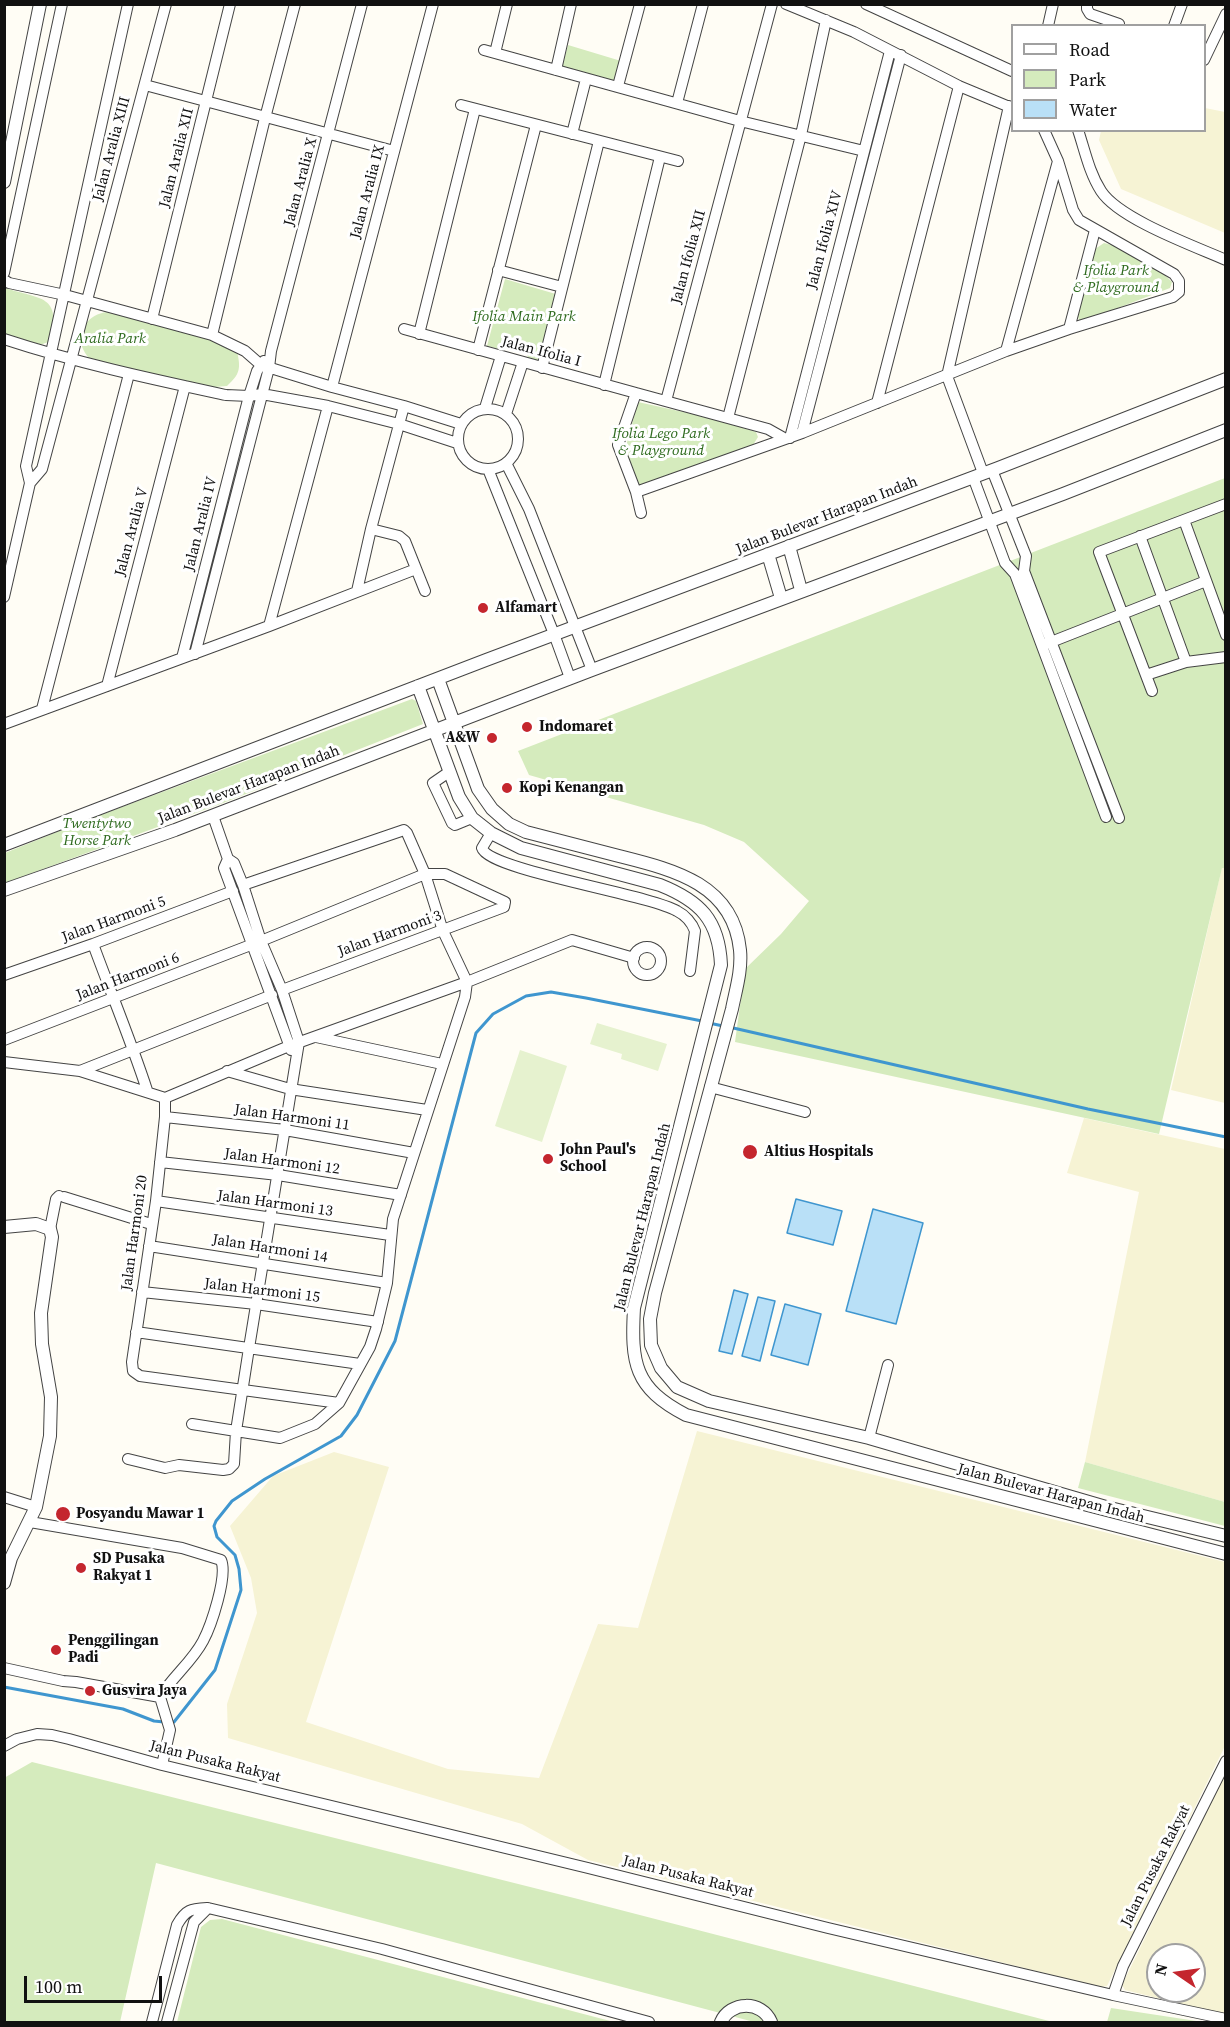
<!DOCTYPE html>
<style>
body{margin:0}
#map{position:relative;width:1230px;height:2027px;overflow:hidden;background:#fffdf5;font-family:"Source Serif 4",serif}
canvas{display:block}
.frame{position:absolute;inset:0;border:6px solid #111;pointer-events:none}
.legend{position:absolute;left:1011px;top:24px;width:195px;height:108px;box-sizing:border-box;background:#fff;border:2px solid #a0a0a0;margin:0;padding:8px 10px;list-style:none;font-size:18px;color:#111}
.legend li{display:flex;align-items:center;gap:12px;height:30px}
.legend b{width:30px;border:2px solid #a0a0a0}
.north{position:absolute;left:1146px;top:1943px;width:60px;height:60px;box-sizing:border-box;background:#fff;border:2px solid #a0a0a0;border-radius:50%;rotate:283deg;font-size:16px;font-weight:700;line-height:24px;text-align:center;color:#111}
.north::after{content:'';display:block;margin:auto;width:21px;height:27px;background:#c4262e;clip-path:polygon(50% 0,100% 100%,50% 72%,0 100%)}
.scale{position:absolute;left:24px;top:1976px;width:138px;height:27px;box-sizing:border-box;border:3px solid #111;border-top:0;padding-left:8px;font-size:18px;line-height:21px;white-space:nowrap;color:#111;-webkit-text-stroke:4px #fff;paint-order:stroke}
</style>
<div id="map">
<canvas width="1230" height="2027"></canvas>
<div class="frame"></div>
<ul class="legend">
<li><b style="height:8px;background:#fff"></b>Road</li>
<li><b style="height:16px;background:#d5ebbd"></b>Park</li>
<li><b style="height:16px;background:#b9e0f7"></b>Water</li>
</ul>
<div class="north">N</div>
<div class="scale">100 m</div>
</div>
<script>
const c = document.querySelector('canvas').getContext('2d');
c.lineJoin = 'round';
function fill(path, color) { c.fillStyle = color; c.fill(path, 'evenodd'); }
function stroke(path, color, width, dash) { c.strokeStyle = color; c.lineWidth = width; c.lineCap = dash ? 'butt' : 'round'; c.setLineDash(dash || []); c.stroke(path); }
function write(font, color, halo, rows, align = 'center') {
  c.font = font + ' "Source Serif 4",serif'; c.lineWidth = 6; c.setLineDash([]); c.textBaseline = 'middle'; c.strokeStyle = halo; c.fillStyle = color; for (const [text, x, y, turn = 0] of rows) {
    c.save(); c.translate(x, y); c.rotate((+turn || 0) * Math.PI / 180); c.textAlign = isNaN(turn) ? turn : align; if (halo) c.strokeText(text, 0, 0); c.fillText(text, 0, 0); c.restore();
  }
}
const farmland = new Path2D(`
 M 1205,108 L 1225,112 L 1225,233 L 1121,189 L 1099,140 L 1101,131 L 1204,130 Z
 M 1222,867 L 1225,868 L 1225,1103 L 1171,1090 Z
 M 1084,1118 L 1225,1149 L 1225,1502 L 1085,1462 L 1139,1192 L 1067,1173 Z
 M 697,1431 L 1225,1562 L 1225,1746 L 1107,1986 L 1101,1987 L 588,1860 L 522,1824 L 228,1738 L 227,1704 L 257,1613 L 251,1578 L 230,1526 L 273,1476 L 334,1452 L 389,1467 L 306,1722 L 448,1769 L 539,1778 L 598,1624 L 638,1628 Z
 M 1225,1773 L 1225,2015 L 1125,1990 L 1122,1985 ZM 1158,1955 L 1194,1955 L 1194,1991 L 1158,1991 Z`);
const green = new Path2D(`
 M 568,45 L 621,61 L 615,82 L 562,68 Z
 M 1104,243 L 1112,245 L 1164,274 L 1172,282 L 1170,288 L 1084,321 L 1079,320 L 1077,314 L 1095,249 Z
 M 505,279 L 559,295 L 542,363 L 529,360 C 525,347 518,343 505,343 L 499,349 L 487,346 Z
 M 5,288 C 42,300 61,294 51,341 L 40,345 L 5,337 Z
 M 107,312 L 221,340 L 237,351 C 241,369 240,374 227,386 L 214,387 L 91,361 C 89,358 85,354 83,349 C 75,331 89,314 107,312 Z
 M 638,402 L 715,419 L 756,432 L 758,437 L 753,445 L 637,486 L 625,450 Z
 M 1225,478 L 1225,868 L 1222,868 L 1159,1134 L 735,1042 L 745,969 L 781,934 L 809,901 L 744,842 L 704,825 L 529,775 L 518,751 Z
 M 412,699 L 416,701 L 423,724 L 223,803 L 5,883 L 5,853 L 79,823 Z
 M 1085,1462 L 1225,1502 L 1225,1526 L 1078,1488 Z
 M 32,1762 L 578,1899 L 1053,2022 L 754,2022 L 156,1863 L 120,2022 L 5,2022 L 4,1778 Z
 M 222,1919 L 614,2022 L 177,2022 L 201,1927 L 210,1920 Z
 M 1111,2008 L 1203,2022 L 1107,2022 Z`);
const pitch = new Path2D(`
 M 597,1023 L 667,1044 L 658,1071 L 621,1059 L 622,1054 L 590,1044 Z
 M 520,1050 L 567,1066 L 542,1142 L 495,1126 Z`);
const water = new Path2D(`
 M 796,1199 L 842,1211 L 833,1245 L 787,1233 Z
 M 873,1209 L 923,1223 L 896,1324 L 846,1311 Z
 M 734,1290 L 748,1294 L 732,1354 L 719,1351 Z
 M 758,1297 L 775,1301 L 760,1361 L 742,1356 Z
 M 785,1304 L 821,1314 L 808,1365 L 771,1355 Z`);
const stream = new Path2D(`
 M 709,1023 L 723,1026
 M 729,1027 L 1088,1109 L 1226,1137
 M 4,1687 L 123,1709 L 154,1721 L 164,1722
 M 171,1722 L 174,1722 L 215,1670 L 241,1590 L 239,1569 L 235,1555 L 217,1537 L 214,1526 L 216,1521 L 232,1501 L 265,1479 L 341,1436 L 357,1415 L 395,1341 L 476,1033 L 493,1014 L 526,996 L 551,992 L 586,998 L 702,1021`);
const minor = new Path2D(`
 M 786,4 L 854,32 L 959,86 L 1012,108
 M 866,4 L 1012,71
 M 1087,4 L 1087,9 L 1090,14 L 1119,24
 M 1048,26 L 1053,4
 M 1174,26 L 1182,4
 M 484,50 L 740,121 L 864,151
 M 495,53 L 507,4
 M 1204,60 L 1226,14
 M 556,70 L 571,4
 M 145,85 L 394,151
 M 618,86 L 640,4
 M 677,103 L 703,4
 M 461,105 L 678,161
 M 1078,130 C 1085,151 1089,172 1101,191 C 1119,219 1194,246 1226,260
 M 572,134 L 586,79
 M 498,270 L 562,287
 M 4,273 L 62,4
 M 4,280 L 9,283 L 65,295 L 212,335 L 245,351 L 261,365 L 332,387 L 404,406 L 461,424
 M 152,319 L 230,4
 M 404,329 L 636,393
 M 1069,329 L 1095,230
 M 419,334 L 475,109
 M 212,335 L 265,118 L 295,4
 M 4,339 C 77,363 152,379 226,395 L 249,396 L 262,394 L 328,406 L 399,424 L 457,443
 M 478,350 L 536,125
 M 1006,351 L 1058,161
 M 542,368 L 599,141
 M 604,385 L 660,157
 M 332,387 L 433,4
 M 666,401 L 772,4
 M 877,403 L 959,86
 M 485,408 L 501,356
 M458 439a30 30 0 1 1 60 0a30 30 0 1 1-60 0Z
 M 506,414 L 523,362
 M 728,418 L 801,135 L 826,20
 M 802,433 L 901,55
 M 790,438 L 890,51
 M 506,463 L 529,509 L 592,670
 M 488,469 L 554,634 L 570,678
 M 992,470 L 1026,556 L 1024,571 L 1119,818
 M 983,473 L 947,376 L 1009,106
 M 973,477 L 1005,563 L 1015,574 L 1106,817
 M 30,483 L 26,466 L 128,4
 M 636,492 L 802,433 L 1006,351 L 1069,329 L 1173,297 L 1179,292 L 1179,281 L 1174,274 L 1079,220 L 1073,210 L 1058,161 L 1044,130
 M 641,513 L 636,492 L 618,445 L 636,393 L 768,429 L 784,438
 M 1184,520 L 1226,635
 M 371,529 L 399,536 L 405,541 L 425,591
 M 1140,536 L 1186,662
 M 357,591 L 371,529 L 404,406
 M 4,597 L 30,483 L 42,469 L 166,4
 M 269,626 L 328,406
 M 1046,644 L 1206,581
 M 195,654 L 269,368 L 271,351 L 362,4
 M 182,658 L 249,396 L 257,371 L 264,361
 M 1146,675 L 1186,662 L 1226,657
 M 107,686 L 185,386
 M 1152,691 L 1099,552 L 1226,504
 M 42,709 L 129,374
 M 4,724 L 269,626 L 416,569
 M 449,772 L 433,783 L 452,823 L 455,825 L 472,818
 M 213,816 L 228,859 L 234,863 L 243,885 L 261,941 L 282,990 L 299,1042
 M 491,833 L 482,848 C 488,870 648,894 677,911 C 685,915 692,923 695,931 L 690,971
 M 228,859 L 224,868 L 291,1050
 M 93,944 C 111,993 131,1041 147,1090
 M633 961a14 14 0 1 1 28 0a14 14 0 1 1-28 0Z
 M 4,975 L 93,944 L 233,891
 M 316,1037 L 442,1064
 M 4,1040 L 261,941 L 425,874 L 445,874 L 505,902 L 504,907 L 282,990
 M 4,1062 L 80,1071 L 165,1098
 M 80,1071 L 272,995
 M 227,1071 L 290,1089 L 427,1110
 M 710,1087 L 805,1112
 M 165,1098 L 289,1046 L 467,982 L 572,940 L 634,958
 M 165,1098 L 165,1117 L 156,1201 L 132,1362 L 133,1371 L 140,1376 L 339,1403
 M 165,1117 L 285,1130 L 414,1153
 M 160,1162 L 278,1175 L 401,1195
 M 64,1197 L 151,1224
 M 156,1201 L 390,1235
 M 50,1229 L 56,1199 L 59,1196
 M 149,1246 L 387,1283
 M 142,1292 L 256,1304 L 378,1322
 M 136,1332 L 360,1364
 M 192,1424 L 280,1438 L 315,1424 L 339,1403 L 370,1347 L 376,1329 L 387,1283 L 393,1219 L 465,997 L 467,982 L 443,931 L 425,874 L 407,833 L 404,830 L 243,885
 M 869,1438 L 888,1365
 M 128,1459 L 165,1468 L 179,1465 L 223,1470 L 229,1469 L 234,1464 L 236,1431 L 249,1348 L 299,1042
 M 4,1497 L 36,1507
 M 30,1522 L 182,1548 L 221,1560 C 228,1576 211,1626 203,1641 C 192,1662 172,1677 160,1697 L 170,1730 L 162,1765
 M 4,1668 L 63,1681 L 76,1682 L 160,1697
 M 4,1746 L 17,1739 L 37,1734 L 52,1735 L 69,1739 L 162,1765 L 588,1868 L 828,1928 L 1113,1995 L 1123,1966 L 1226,1761
 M 1113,1995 L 1226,2019
 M 152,2022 L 177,1925 C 186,1909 191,1909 208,1908 L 382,1949 L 649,2022
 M 167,2022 L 194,1922 L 208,1908`);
const tertiary = new Path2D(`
 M 4,182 L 40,4
 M 789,546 L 801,590
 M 768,554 L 781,598
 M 438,679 L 478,789 L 492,809 L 509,824 L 526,832 C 556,840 585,847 615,855 C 670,869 733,882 740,950 C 742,970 736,989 732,1009 L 655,1293 L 650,1319 L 651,1345 L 661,1368 L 677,1387 L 709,1401 L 869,1438 L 1106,1507 L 1226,1536
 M 418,686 L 459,797 L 472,818 L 491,833 L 521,848 L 660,885 C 700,901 719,920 721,965 L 634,1308 C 631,1363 634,1388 686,1415 L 1226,1554
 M 4,845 L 486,660 L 998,468 L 1226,379
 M 4,890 L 175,830 L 592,670 L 1063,494 L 1226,430
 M 4,1227 L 36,1224 L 50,1229 L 52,1237 L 41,1313 L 42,1344 L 51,1397 L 50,1436 L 36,1507 L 11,1558 L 4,1583
 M 721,2022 C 730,2001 762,2000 771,2022`);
const markers = [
 [483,608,6,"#c4262e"],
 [527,727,6,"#c4262e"],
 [492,738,6,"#c4262e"],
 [507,788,6,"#c4262e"],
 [750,1152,8,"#c4262e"],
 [548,1159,6,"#c4262e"],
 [63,1514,8,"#c4262e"],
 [81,1568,6,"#c4262e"],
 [56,1650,6,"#c4262e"],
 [90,1691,6,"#c4262e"]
];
const streetNames = [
 ["Jalan Aralia XIII",112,149,-75],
 ["Jalan Aralia XII",177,158,-76],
 ["Jalan Aralia X",301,182,-75],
 ["Jalan Aralia IX",368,192,-75],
 ["Jalan Ifolia XIV",825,240,-75],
 ["Jalan Ifolia XII",689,257,-75],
 ["Jalan Ifolia I",541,352,15],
 ["Jalan Bulevar Harapan Indah",827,516,-21],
 ["Jalan Aralia IV",201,524,-76],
 ["Jalan Aralia V",132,532,-75],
 ["Jalan Bulevar Harapan Indah",249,785,-21],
 ["Jalan Harmoni 5",114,920,-20],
 ["Jalan Harmoni 3",390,934,-20],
 ["Jalan Harmoni 6",128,977,-21],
 ["Jalan Harmoni 11",292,1118,8],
 ["Jalan Harmoni 12",282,1162,8],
 ["Jalan Harmoni 13",275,1204,8],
 ["Jalan Bulevar Harapan Indah",643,1217,-76],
 ["Jalan Harmoni 20",135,1233,-82],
 ["Jalan Harmoni 14",270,1249,9],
 ["Jalan Harmoni 15",262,1291,7],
 ["Jalan Bulevar Harapan Indah",1051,1494,15],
 ["Jalan Pusaka Rakyat",215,1762,14],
 ["Jalan Pusaka Rakyat",1156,1866,-63],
 ["Jalan Pusaka Rakyat",688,1877,14]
];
const parkNames = [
 ["Ifolia Park",1116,271],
 ["& Playground",1116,288],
 ["Ifolia Main Park",524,317],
 ["Aralia Park",110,339],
 ["Ifolia Lego Park",661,434],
 ["& Playground",661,451],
 ["Twentytwo",97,824],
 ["Horse Park",97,841]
];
const poiNames = [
 ["Alfamart",495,608],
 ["Indomaret",539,727],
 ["A&W",480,738,"right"],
 ["Kopi Kenangan",519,788],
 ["John Paul's",560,1150],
 ["School",560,1167],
 ["Altius Hospitals",764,1152],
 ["Posyandu Mawar 1",76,1514],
 ["SD Pusaka",93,1559],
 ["Rakyat 1",93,1576],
 ["Penggilingan",68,1641],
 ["Padi",68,1658],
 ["Gusvira Jaya",102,1691]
];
fill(farmland, '#f6f3d4');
fill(green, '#d5ebbd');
fill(pitch, '#e6f2cf');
fill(water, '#b9e0f7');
stroke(water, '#3f96cf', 1.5);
stroke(stream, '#3f96cf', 3);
stroke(minor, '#444', 12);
stroke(tertiary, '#444', 14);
stroke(minor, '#fff', 10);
stroke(tertiary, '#fff', 12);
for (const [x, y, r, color] of markers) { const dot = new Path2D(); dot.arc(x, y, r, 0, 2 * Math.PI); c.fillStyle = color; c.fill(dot); stroke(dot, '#fff', 2); }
write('15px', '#111', '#fff', streetNames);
write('italic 15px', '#2f6b1f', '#fff', parkNames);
write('bold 15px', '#111', '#fff', poiNames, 'left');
</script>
